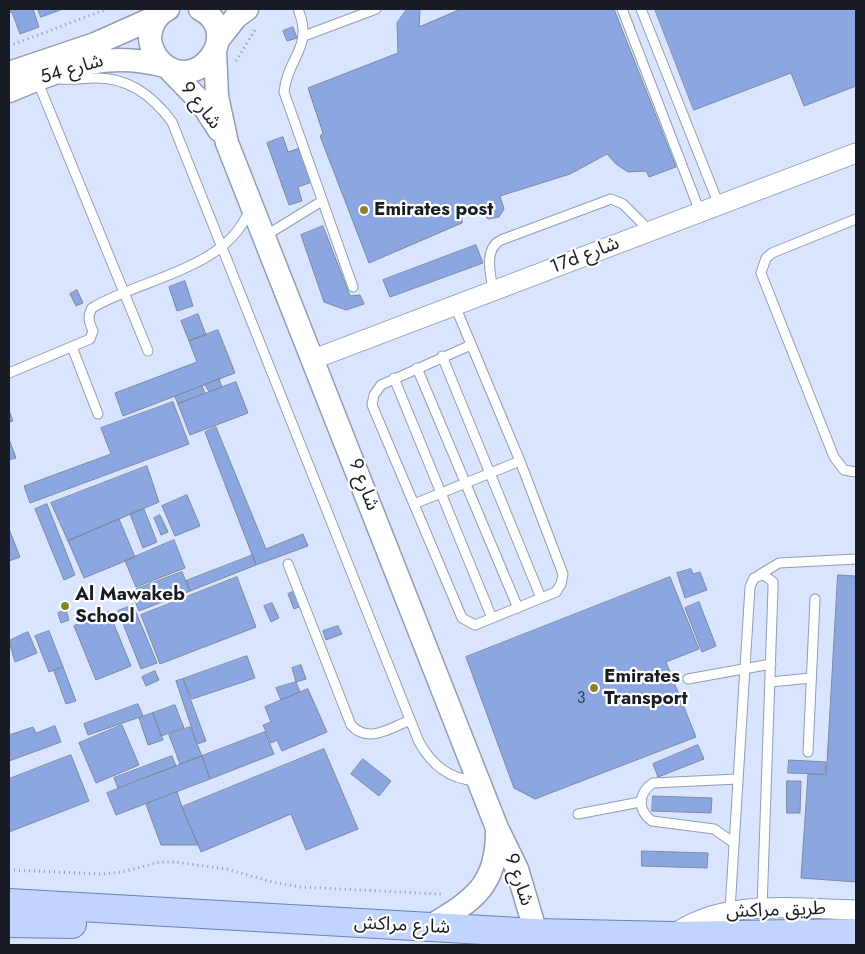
<!DOCTYPE html>
<meta charset="utf-8">
<style>
body{margin:0}
#map{position:relative;width:865px;height:954px;overflow:hidden;background:#d9e5fe;font-family:Jost,sans-serif}
canvas{display:block}
.frame{position:absolute;inset:0;border:10px solid #181c25;pointer-events:none}
</style>
<div id="map">
<canvas width="865" height="954"></canvas>
<div class="frame"></div>
</div>
<script>
const c = document.querySelector('canvas').getContext('2d');
c.lineJoin = 'round';
function fill(path, color) { c.fillStyle = color; c.fill(path, 'evenodd'); }
function stroke(path, color, width, dash) { c.strokeStyle = color; c.lineWidth = width; c.lineCap = dash ? 'butt' : 'round'; c.setLineDash(dash || []); c.stroke(path); }
function write(font, color, halo, rows, align = 'center') {
  c.font = font + ' Jost,"Noto Sans Arabic",sans-serif'; c.lineWidth = 4.5; c.setLineDash([]); c.textBaseline = 'middle'; c.strokeStyle = halo; c.fillStyle = color; for (const [text, x, y, turn = 0] of rows) {
    c.save(); c.translate(x, y); c.rotate((+turn || 0) * Math.PI / 180); c.textAlign = isNaN(turn) ? turn : align; if (halo) c.strokeText(text, 0, 0); c.fillText(text, 0, 0); c.restore();
  }
}
const building = new Path2D(`
 M 9,9 L 33,9 L 39,27 L 20,34 L 12,12 L 9,13 Z
 M 38,9 L 63,9 L 41,17 Z
 M 407,9 L 420,9 L 419,27 L 461,9 L 614,9 L 676,167 L 649,177 L 646,171 L 628,172 L 616,164 L 607,154 L 570,174 L 500,196 L 504,209 L 499,217 L 488,219 L 480,209 L 462,216 L 462,223 L 369,263 L 320,136 L 323,133 L 308,88 L 398,53 L 397,23 Z
 M 655,9 L 856,9 L 856,86 L 804,106 L 791,73 L 694,110 Z
 M 293,27 L 297,38 L 287,41 L 283,31 Z
 M 283,137 L 288,152 L 300,148 L 312,182 L 298,187 L 302,201 L 289,205 L 267,143 Z
 M 323,226 L 350,296 L 360,295 L 364,304 L 346,310 L 324,302 L 301,235 Z
 M 476,245 L 483,263 L 390,297 L 383,280 Z
 M 185,281 L 193,306 L 177,311 L 169,287 Z
 M 77,290 L 83,303 L 76,306 L 70,294 Z
 M 198,314 L 206,335 L 189,341 L 181,321 Z
 M 218,330 L 235,373 L 123,416 L 115,393 L 197,362 L 189,341 Z
 M 219,379 L 222,387 L 209,392 L 205,385 Z
 M 236,382 L 248,413 L 190,435 L 178,404 Z
 M 202,386 L 205,393 L 178,404 L 175,397 Z
 M 173,402 L 189,444 L 30,503 L 24,486 L 111,454 L 101,428 Z
 M 9,410 L 13,421 L 9,422 Z
 M 216,427 L 266,549 L 303,534 L 308,546 L 256,565 L 205,432 Z
 M 9,439 L 16,458 L 9,460 Z
 M 147,466 L 159,502 L 68,541 L 51,503 Z
 M 187,495 L 200,526 L 175,536 L 162,506 Z
 M 47,504 L 75,575 L 64,580 L 35,509 Z
 M 144,509 L 157,542 L 143,548 L 130,514 Z
 M 160,515 L 168,532 L 161,535 L 154,518 Z
 M 119,519 L 135,557 L 84,578 L 68,541 Z
 M 9,529 L 20,557 L 9,561 Z
 M 174,540 L 185,568 L 136,587 L 125,561 Z
 M 253,555 L 256,565 L 190,591 L 186,581 Z
 M 691,569 L 693,574 L 700,572 L 707,590 L 685,598 L 677,573 Z
 M 182,572 L 190,591 L 139,611 L 131,591 Z
 M 838,575 L 856,576 L 856,882 L 801,878 L 808,774 L 826,775 Z
 M 237,577 L 256,627 L 160,664 L 141,615 Z
 M 670,577 L 699,649 L 666,662 L 696,737 L 535,799 L 514,788 L 466,657 Z
 M 297,590 L 303,605 L 294,609 L 288,594 Z
 M 699,602 L 716,646 L 702,652 L 685,608 Z
 M 272,603 L 279,618 L 271,622 L 264,606 Z
 M 133,605 L 157,663 L 141,669 L 118,611 Z
 M 66,610 L 69,620 L 61,623 L 58,613 Z
 M 109,612 L 131,666 L 96,680 L 74,626 Z
 M 338,626 L 342,634 L 326,640 L 323,631 Z
 M 49,631 L 63,667 L 49,672 L 35,636 Z
 M 28,632 L 37,653 L 15,662 L 9,641 Z
 M 247,656 L 255,678 L 192,699 L 183,679 Z
 M 301,665 L 306,679 L 296,682 L 292,668 Z
 M 63,667 L 76,701 L 66,704 L 54,671 Z
 M 155,671 L 159,680 L 146,686 L 142,677 Z
 M 183,679 L 206,741 L 197,744 L 176,681 Z
 M 296,682 L 300,692 L 281,700 L 276,688 Z
 M 308,689 L 327,732 L 282,751 L 277,740 L 271,743 L 263,725 L 271,722 L 265,707 Z
 M 138,704 L 143,716 L 88,735 L 84,724 Z
 M 175,705 L 184,728 L 161,736 L 153,713 Z
 M 153,713 L 163,740 L 148,745 L 139,718 Z
 M 122,725 L 139,765 L 96,783 L 79,743 Z
 M 55,726 L 61,742 L 9,761 L 9,735 L 33,727 L 36,733 Z
 M 190,727 L 202,756 L 180,764 L 169,735 Z
 M 265,732 L 274,754 L 210,779 L 202,756 Z
 M 698,745 L 704,759 L 658,777 L 653,764 Z
 M 324,749 L 358,829 L 306,850 L 291,814 L 201,852 L 182,807 Z
 M 71,755 L 89,801 L 9,832 L 9,779 Z
 M 172,756 L 176,766 L 118,788 L 114,778 Z
 M 202,756 L 210,779 L 116,815 L 107,793 Z
 M 363,759 L 391,781 L 379,796 L 351,774 Z
 M 789,760 L 826,762 L 825,774 L 788,773 Z
 M 787,781 L 801,781 L 800,813 L 787,813 Z
 M 177,792 L 182,807 L 198,845 L 161,845 L 146,804 Z
 M 653,796 L 712,798 L 711,813 L 652,811 Z
 M 642,851 L 708,853 L 707,868 L 642,866 Z`);
const path = new Path2D(`
 M 9,46 L 107,9
 M 236,61 L 255,30
 M 9,870 L 102,874 L 122,872 L 160,862 L 175,862 L 226,869 L 268,881 L 300,887 L 441,894`);
const service = new Path2D(`
 M 298,9 C 314,48 288,56 284,92 L 353,287
 M 622,9 L 700,212
 M 641,9 L 719,205
 M 304,36 L 376,9
 M 60,79 C 72,80 83,78 95,78 C 129,77 153,96 172,122 L 419,742 C 432,765 449,779 476,781
 M 37,80 L 148,351
 M 856,219 L 772,253 L 766,258 L 761,273 L 834,457 L 844,470 L 856,472
 M 265,236 L 322,201
 M 493,291 C 491,275 483,249 501,240 L 611,199 L 623,204 L 650,231
 M 455,306 L 520,461 L 563,574 L 561,584 L 556,592 L 475,625 L 462,618 L 372,405 L 374,395 L 381,385 L 471,345
 M 72,347 L 98,414
 M 442,356 L 541,598
 M 417,368 L 518,608
 M 9,373 L 90,339 L 93,331 C 89,322 87,317 92,308 C 142,278 225,270 249,211
 M 394,378 L 492,618
 M 414,504 L 520,461
 M 288,564 L 351,725 C 368,744 391,728 410,720
 M 759,575 L 779,563 L 856,559
 M 688,679 L 771,664
 M 770,682 L 811,678
 M 808,752 L 815,599
 M 578,814 L 640,802
 M 734,843 L 714,829 L 652,821 C 637,810 638,793 653,783 L 738,779
 M 730,910 L 750,587 L 754,578 L 764,575 L 773,582 L 773,588 L 762,909`);
const minor = new Path2D(`
 M 314,359 L 856,153
 M 671,936 C 724,897 794,909 856,910`);
const tertiary = new Path2D(`
 M 168,9 C 157,14 151,25 150,37 C 150,45 154,55 160,61 C 196,98 245,32 200,9
 M 218,40 L 236,17 L 247,9
 M 215,51 L 217,96 L 227,143 L 497,828 L 517,869 L 536,933
 M 170,70 L 201,102 L 219,130
 M 9,73 L 95,44 L 158,16
 M 9,91 C 65,68 104,50 165,66
 M 427,928 C 472,901 498,887 497,829`);
const primary = new Path2D(`
 M 9,903 L 536,933 L 671,936 L 856,933
 M 9,923 L 72,924`);
const markers = [
 [364,210,5,"#8d8129"],
 [65,606,5,"#8d8129"],
 [594,688,5,"#8d8129"]
];
const numberNames = [
 ["3",581,699]
];
const streetNames = [
 ["شارع 54",72,70,-16],
 ["شارع 9",200,106,52],
 ["17d شارع",585,256,-21],
 ["شارع 9",363,485,69],
 ["شارع 9",518,880,71],
 ["طريق مراكش",776,911,-2],
 ["شارع مراكش",402,926,3]
];
const poiNames = [
 ["Emirates post",374,210],
 ["Al Mawakeb",75,595],
 ["School",75,617],
 ["Emirates",604,677],
 ["Transport",604,699]
];
fill(building, '#8ba6e1');
stroke(building, '#7d899f', 1);
stroke(service, '#919db4', 11);
stroke(minor, '#919db4', 21);
stroke(tertiary, '#919db4', 25);
stroke(primary, '#6a81b1', 30);
stroke(path, '#929bae', 3, [1, 4]);
stroke(service, '#fff', 9);
stroke(minor, '#fff', 19);
stroke(tertiary, '#fff', 22);
stroke(primary, '#c0d4fe', 28);
for (const [x, y, r, color] of markers) { const dot = new Path2D(); dot.arc(x, y, r, 0, 2 * Math.PI); c.fillStyle = color; c.fill(dot); stroke(dot, '#fff', 2); }
write('16px', '#353e54', null, numberNames);
write('19px', '#181c25', '#fff', streetNames);
write('bold 19px', '#181c25', '#fff', poiNames, 'left');
</script>
